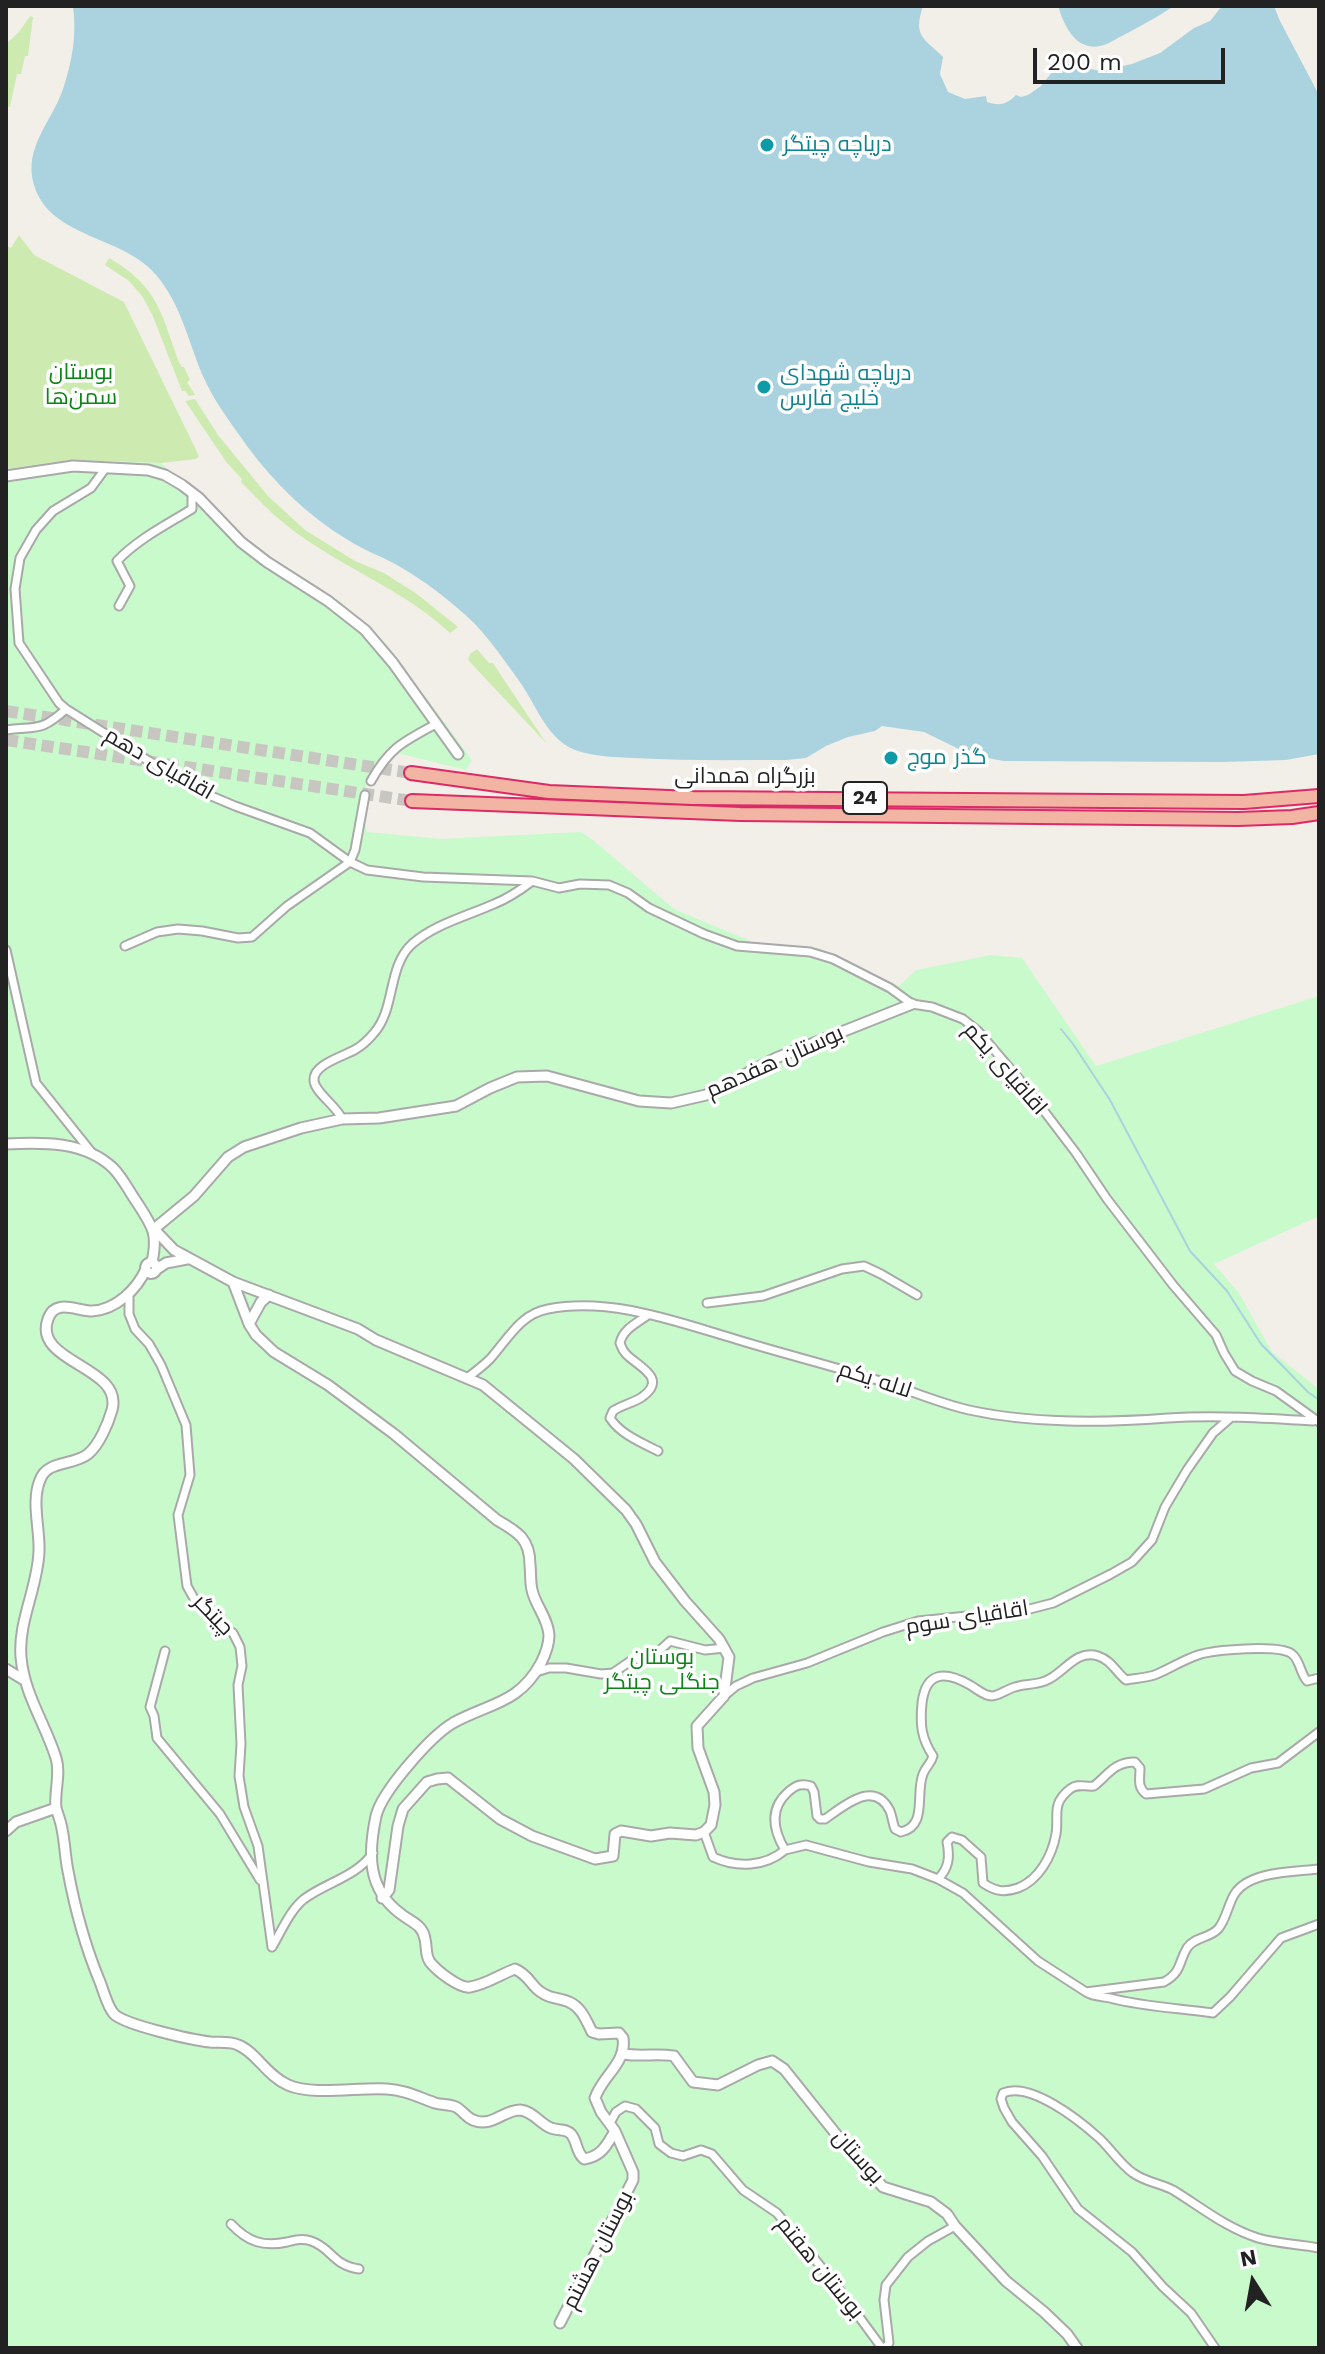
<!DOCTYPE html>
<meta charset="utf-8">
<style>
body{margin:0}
#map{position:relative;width:1325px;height:2354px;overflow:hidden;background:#f2efe9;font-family:"Work Sans",sans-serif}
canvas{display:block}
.frame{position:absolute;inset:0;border:8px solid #222;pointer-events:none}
.north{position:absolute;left:1213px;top:2242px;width:80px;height:80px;-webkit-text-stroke:6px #fff;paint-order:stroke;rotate:349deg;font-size:22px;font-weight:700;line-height:32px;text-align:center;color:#222}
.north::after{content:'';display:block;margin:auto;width:28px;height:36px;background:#222;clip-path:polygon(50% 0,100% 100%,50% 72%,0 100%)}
.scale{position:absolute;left:1033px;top:48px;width:192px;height:36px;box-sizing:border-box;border:4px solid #222;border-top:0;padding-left:10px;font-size:24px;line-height:28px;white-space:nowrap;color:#222;-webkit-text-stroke:6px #fff;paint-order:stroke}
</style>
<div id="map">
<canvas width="1325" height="2354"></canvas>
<div class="frame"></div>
<div class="north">N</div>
<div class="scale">200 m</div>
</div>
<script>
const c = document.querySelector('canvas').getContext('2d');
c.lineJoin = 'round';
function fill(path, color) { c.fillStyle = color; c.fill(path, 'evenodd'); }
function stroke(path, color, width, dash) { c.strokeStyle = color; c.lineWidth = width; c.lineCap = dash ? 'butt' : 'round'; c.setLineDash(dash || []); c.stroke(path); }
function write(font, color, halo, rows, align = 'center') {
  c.font = font + ' "Work Sans",Cairo,sans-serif'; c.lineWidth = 7; c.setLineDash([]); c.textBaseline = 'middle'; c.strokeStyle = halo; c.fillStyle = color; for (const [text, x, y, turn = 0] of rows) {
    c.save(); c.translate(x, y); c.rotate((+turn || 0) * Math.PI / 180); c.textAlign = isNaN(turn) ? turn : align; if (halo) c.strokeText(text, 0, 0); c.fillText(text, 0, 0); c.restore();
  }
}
const grass = new Path2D(`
 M 30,16 L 33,17 L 28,56 L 25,56 L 21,74 L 17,74 L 10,107 L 6,106 L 6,44 L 19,32 Z
 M 19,235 L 34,255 L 124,302 L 199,456 L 196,459 L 161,463 L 71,460 L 6,469 L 6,246 L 11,248 Z
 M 109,258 C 158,286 161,313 179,362 L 182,367 L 184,367 L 190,380 L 187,382 L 195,395 L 189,396 L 185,391 L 182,391 L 152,314 L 142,296 L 129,281 L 105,265 Z
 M 195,399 L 218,435 L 268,496 L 305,530 L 355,561 L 384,573 L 417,594 L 458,627 L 450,633 C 407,593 353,572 305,539 C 281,523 261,503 241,482 L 242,479 L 227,463 L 185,401 Z
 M 477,649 L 489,663 L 493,663 L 546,743 L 468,660 L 470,654 Z`);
const park = new Path2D(`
 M 71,460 L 161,463 L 242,540 L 268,558 L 341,602 L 387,645 L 472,760 L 466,770 L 385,750 L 360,798 L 367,832 L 442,839 L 581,832 L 593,840 L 674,909 L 755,943 L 819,948 L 899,986 L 916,970 L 991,955 L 1022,958 L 1096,1066 L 1319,996 L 1319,1216 L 1214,1264 L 1239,1293 L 1272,1352 L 1319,1389 L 1319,2348 L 6,2348 L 6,469 Z`);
const water = new Path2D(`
 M 73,6 L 923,6 C 912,38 926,39 943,57 L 940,74 L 948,92 L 965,99 L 986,96 L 987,102 C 999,106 1006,105 1016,95 L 1021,97 L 1028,95 L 1041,86 L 1060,62 L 1100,71 L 1132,64 L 1160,53 L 1194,28 L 1210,21 L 1222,6 L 1274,6 L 1280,21 L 1319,95 L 1319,754 L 1286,760 L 1223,762 L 1004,761 L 971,755 L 924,732 L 882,726 L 875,731 L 848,737 L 826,746 L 806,758 L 786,760 C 736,760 685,761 635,758 C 615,757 594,757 575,750 C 548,739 537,708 522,685 C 507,664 492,642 474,623 C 451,601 425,581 397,565 C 381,556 363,550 348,540 C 308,516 275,484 247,446 C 231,423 213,400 202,374 C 188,340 181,305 157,276 C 124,235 50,239 34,185 C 23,147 52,122 63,89 C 72,62 77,35 73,6 Z
 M 1058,6 L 1174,6 C 1156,18 1137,28 1118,38 C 1112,41 1107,45 1100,46 C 1075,51 1064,25 1058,6 Z`);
const stream = new Path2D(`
 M 1061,1029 L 1073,1044 L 1110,1100 L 1190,1251 L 1227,1291 L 1261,1344 L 1308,1392 L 1319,1400`);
const trunkTunnel = new Path2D(`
 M 6,711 L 411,773
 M 6,740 L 412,801`);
const minor = new Path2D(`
 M 105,469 L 91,488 L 53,511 L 36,530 L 20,558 L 15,589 L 19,643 L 59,703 L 66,709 L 190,787 L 235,806 L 310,833 L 350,862 L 367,870 L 423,877 L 532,881 L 559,888 L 580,884 L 609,885 L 628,893 L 649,908 L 704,934 L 737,946 L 810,952 L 833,959 L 890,988 L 912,1004 L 932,1007 L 963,1019 L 978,1031 L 1025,1086 L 1076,1153 L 1107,1199 L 1173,1285 L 1216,1335 L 1224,1353 L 1235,1371 L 1252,1381 L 1276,1391 L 1319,1422
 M 119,606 L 130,586 L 117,561 C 138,539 166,525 192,509 L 192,492
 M 6,730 C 37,726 41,732 66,709
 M 371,781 C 390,747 403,742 436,724
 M 125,946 L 157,932 L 178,929 L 202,931 L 238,938 L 252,937 L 287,906 L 350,862 L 355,850 L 365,795
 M 6,950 L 36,1083 L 92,1153
 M 342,1119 C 337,1106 314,1092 314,1080 C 313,1064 345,1056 356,1049 C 363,1045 369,1039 374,1033 C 396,1008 387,967 412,944 C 435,924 467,916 494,904 C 507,899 519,891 531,882
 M 129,1294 L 129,1314 L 135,1329 L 149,1344 L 161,1365 L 186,1425 L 190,1475 L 178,1515 L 187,1586 L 197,1604 L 213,1620 L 233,1633 L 240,1647 L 242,1666 L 238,1685 L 241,1744 L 239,1776 L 244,1807 L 258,1846 L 272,1947
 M 707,1303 L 763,1296 L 842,1269 L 864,1266 L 881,1274 L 917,1295
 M 648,1315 C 637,1323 623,1329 620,1343 C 622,1348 622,1350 626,1354 C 637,1366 669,1378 642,1397 C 633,1403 622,1405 613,1411 L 610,1418 C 620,1434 642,1443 658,1451
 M 467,1378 C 475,1372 483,1366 490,1359 C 508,1339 520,1314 548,1309 C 610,1297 674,1321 732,1338 C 780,1353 829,1365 877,1380 C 907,1389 938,1403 969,1410 C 1033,1424 1102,1423 1168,1418 C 1215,1415 1265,1418 1313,1421
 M 165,1651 L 150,1707 L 154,1716 L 157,1738 L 220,1814 L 260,1880
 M 536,1672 L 549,1668 L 566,1668 L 601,1674 L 613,1673 L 632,1660 L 646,1657 L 659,1651 L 670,1641 L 705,1650 L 725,1648
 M 724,1696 L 736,1686 L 753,1678 L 807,1663 L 883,1632 L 918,1621 L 1026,1610 L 1053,1603 L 1111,1574 L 1132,1562 L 1152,1540 L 1165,1507 L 1187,1470 L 1213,1433 L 1229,1419
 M 704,1832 L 713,1857 C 737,1868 765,1867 785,1850 C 773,1830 769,1809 788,1792 C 796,1785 801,1783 811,1786 L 814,1792 L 817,1816 L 820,1819 L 825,1819 C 843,1807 874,1778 890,1811 C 892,1816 893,1824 895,1829 L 901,1832 C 928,1826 915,1794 923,1774 C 926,1766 931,1764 933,1756 C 921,1738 920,1724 922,1703 C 926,1671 945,1671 970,1685 C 977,1689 984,1696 992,1696 C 999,1696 1007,1689 1015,1687 C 1024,1684 1035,1685 1045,1681 C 1064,1674 1075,1649 1098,1656 C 1111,1660 1116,1672 1126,1680 C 1137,1678 1147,1678 1157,1674 C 1171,1668 1183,1660 1198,1655 C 1213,1650 1279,1644 1292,1654 C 1300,1660 1300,1673 1307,1681 L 1319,1678
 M 785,1850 L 806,1845 L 869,1862 L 912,1869 L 938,1879 L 963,1893 L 1038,1961 L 1086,1992 L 1164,1982 C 1182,1972 1178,1963 1187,1948 C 1194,1937 1210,1938 1218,1929 C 1226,1920 1228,1905 1234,1895 C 1248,1871 1293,1872 1319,1869
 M 938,1879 C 949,1868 950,1857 947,1842 L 952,1837 L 962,1840 L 981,1857 L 983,1883 C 995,1891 1003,1893 1018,1888 C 1039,1880 1052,1856 1056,1834 C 1059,1815 1051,1804 1070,1789 C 1078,1783 1085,1787 1094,1786 C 1108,1775 1114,1762 1135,1762 L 1140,1768 C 1140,1779 1137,1787 1146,1794 L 1204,1789 L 1251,1768 L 1278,1763 L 1319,1732
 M 272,1947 C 281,1932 290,1910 304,1899 C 327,1882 356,1877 373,1853
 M 1086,1992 C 1094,1997 1101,1996 1110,1998 C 1144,2007 1179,2008 1213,2013 L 1230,1997 L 1281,1938 L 1319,1924
 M 610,2123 L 616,2112 L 625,2106 L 636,2109 L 655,2128 L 659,2144 L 671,2153 L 683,2156 L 701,2150 L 712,2154 L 743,2190 L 777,2213 L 835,2284 L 882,2348
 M 231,2224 C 248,2242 263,2247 287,2242 C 295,2240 303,2238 311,2241 C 332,2248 332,2265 359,2269
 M 885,2348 L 889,2343 L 884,2300 L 886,2285 L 908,2257 L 928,2241 L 955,2226
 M 1215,2348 L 1191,2313 L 1163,2287 L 1132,2252 L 1078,2209 L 1042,2156 L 1012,2122 L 1004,2108 L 1001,2099 L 1003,2093 C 1030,2081 1079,2120 1099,2138 C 1111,2149 1120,2164 1133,2173 C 1145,2182 1160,2183 1173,2190 C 1201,2207 1226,2228 1258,2238 C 1278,2244 1299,2244 1319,2248`);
const tertiary = new Path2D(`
 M 6,476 L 73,466 L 148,470 L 165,475 L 182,485 L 199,498 L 241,542 L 267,562 L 328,601 L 365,630 L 393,663 L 458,754
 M 6,1144 C 42,1142 85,1141 113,1168 C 123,1178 130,1193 138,1204 C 153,1227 158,1234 152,1262
 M145.5 1268a5.5 5.5 0 1 1 11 0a5.5 5.5 0 1 1-11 0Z
 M 146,1269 C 137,1289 116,1310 92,1311 C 77,1311 55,1298 48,1319 C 32,1363 124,1366 112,1410 C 108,1424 99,1445 88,1454 C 73,1466 47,1460 40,1480 C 31,1501 40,1529 39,1551 C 38,1587 18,1621 21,1657 C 24,1694 45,1723 56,1758 C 61,1774 54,1792 56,1808 C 58,1815 61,1822 62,1829 C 65,1843 65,1857 68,1871 C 75,1909 85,1946 100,1982 C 104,1992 107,2006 114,2014 C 125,2025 192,2040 210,2042 C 218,2043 230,2041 238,2045 C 255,2051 267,2076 288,2085 C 313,2096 359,2087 387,2089 C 405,2090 418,2097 435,2103 C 442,2105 450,2104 456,2107 C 462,2110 466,2117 473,2120 C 492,2128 503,2110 520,2110 C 533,2111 540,2124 551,2128 C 558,2131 566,2128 571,2134 C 578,2142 575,2151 584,2159 C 601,2157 607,2145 615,2131 L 601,2112 L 595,2098 C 602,2076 627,2063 623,2038 L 619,2033 L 599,2034 L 592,2032 C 586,2020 581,2007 569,2002 C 561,1998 552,1999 544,1994 C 530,1987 532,1977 515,1969 C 501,1974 485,1985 470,1987 C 460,1989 437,1971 430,1962 C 425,1955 427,1947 425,1939 C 423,1925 411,1922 401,1914 C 367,1889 368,1854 376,1816 C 382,1791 431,1736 453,1723 C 489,1703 519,1704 541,1663 C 545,1655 549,1644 549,1635 C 548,1618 535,1605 532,1590 C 530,1581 531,1574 530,1565 C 530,1539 518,1532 497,1520 L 394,1434 L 328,1385 L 274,1352 L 256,1335 L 249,1324 L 233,1282 L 358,1329 L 376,1340 L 483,1385 L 574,1459 L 626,1510 L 636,1524 L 655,1562 L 685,1601 L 719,1639 L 729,1657 L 724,1696 L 697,1726 L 698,1748 L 714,1792 L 715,1805 L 711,1825 L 704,1832 L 696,1835 L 670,1833 L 651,1836 L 621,1831 L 615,1834 L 613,1856 L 595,1859 L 532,1836 L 500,1819 L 448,1778 L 437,1779 L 427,1782 L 403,1809 L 398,1826 L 389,1890 L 382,1898
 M 157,1269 L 166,1263 L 187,1259
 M 233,1282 L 174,1250 L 154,1229 L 194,1196 L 228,1157 L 244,1147 L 301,1128 L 342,1119 L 379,1118 L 456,1106 L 490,1088 L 517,1077 L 547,1076 L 639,1101 L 671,1103 L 706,1095 L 776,1058 L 912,1004
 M 249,1324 L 261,1302 L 269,1295
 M 6,1669 L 24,1680
 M 6,1831 L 16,1822 L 56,1808
 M 624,2054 C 642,2057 657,2053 674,2056 L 693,2082 L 718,2085 L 758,2065 L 772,2061 L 784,2069 L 848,2149 L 883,2187 L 931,2202 L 947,2214 L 955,2226 L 1006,2281 L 1044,2312 L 1067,2334 L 1077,2348
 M 560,2323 L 633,2180 L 633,2172 L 615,2131`);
const trunk = new Path2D(`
 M 411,773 L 549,792 L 693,798 L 1244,802 L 1319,796
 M 412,801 L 740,814 L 1238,819 L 1292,817 L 1319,813`);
const markers = [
 [767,145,8,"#0f9aa8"],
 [764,387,8,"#0f9aa8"],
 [891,758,8,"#0f9aa8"]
];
const shields = [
 [865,798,44]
];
const shieldNames = [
 ["24",865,798]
];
const cultureNames = [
 ["دریاچه چیتگر",783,145],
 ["دریاچه شهدای",780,374],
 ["خلیج فارس",780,399],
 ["گذر موج",907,758]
];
const parkNames = [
 ["بوستان",81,373],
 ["سمن‌ها",81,398],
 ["بوستان",662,1658],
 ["جنگلی چیتگر",662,1683]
];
const streetNames = [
 ["اقاقیای دهم",159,764,30],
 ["بزرگراه همدانی",745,777],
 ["بوستان هفدهم",775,1062,-24],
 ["اقاقیای یکم",1005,1069,49],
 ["لاله یکم",875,1380,18],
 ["چیتگر",213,1615,46],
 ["اقاقیای سوم",967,1618,-9],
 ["بوستان",858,2157,48],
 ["بوستان هشتم",598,2250,-63],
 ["بوستان هفتم",820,2268,51]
];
fill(grass, '#cdebb0');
fill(park, '#c8facc');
fill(water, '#aad3df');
stroke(stream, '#aad3df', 2);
stroke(trunkTunnel, '#c8c6c1', 12, [12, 6]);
stroke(minor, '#a9a9a9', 11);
stroke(tertiary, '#a9a9a9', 13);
stroke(trunk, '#dc2a67', 16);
stroke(minor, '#fff', 7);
stroke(tertiary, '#fff', 9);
stroke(trunk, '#f2b4a3', 12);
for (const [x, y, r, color] of markers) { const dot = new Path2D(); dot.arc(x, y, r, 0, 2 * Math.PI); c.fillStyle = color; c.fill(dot); stroke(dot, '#fff', 3); }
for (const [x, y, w] of shields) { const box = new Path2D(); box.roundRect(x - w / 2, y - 16, w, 32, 6); c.fillStyle = '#fff'; c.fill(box); stroke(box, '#222', 2); }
write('bold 20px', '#222', null, shieldNames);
write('22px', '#0d838f', '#fff', cultureNames, 'left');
write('22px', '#0c8416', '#fff', parkNames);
write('22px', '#222', '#fff', streetNames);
</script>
